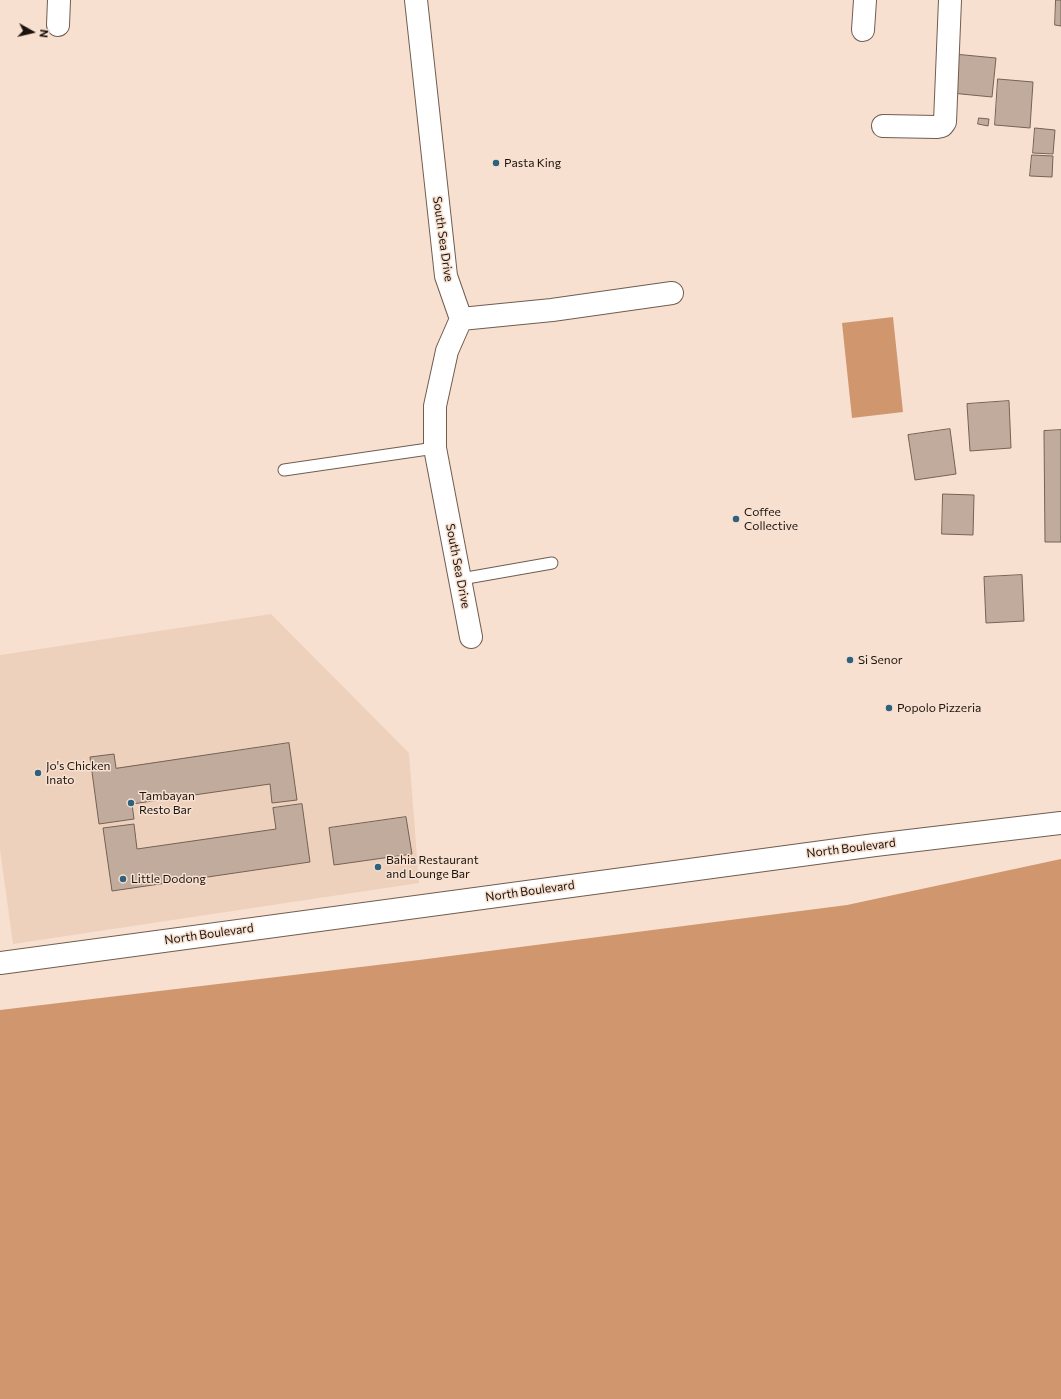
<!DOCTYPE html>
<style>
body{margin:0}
#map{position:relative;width:1061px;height:1399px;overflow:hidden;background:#f7e0d0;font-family:Commissioner,sans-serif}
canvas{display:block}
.north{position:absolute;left:12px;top:12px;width:40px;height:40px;-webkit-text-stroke:3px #f7e0d0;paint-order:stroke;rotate:98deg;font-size:11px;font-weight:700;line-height:16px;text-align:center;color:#1b130e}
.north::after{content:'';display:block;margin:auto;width:14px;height:18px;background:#1b130e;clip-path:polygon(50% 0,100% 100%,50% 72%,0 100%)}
</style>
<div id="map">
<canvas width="1061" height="1399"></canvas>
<div class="north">N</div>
</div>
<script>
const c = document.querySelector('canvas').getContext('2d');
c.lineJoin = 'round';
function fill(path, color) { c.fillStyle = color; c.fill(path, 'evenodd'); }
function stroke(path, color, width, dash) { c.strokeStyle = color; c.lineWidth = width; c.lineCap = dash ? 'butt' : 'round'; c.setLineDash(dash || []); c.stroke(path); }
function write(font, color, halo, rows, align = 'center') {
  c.font = font + ' Commissioner,sans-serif'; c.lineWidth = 3; c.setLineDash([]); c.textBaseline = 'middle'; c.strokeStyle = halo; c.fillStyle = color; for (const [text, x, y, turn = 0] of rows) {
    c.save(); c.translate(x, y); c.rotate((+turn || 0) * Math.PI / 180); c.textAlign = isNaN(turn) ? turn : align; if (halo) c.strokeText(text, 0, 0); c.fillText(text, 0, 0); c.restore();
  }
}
const built = new Path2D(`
 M 271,614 L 409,753 L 419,883 L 13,944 L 0,850 L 0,655 Z`);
const water = new Path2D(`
 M 893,317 L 903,412 L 852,418 L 842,323 Z
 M 1061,859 L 1061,1399 L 0,1399 L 0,1010 L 419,960 L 847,905 Z`);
const building = new Path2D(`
 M 1056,0 L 1061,0 L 1061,26 L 1055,25 Z
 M 954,54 L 996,58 L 992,97 L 951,93 Z
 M 998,79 L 1033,82 L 1030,128 L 995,125 Z
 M 979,118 L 989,119 L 988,126 L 978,124 Z
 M 1035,128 L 1055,130 L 1053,154 L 1033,153 Z
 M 1032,155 L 1053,156 L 1052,177 L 1030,176 Z
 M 1009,401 L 1011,448 L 970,451 L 967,404 Z
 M 950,429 L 956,474 L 915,480 L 908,435 Z
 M 1061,430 L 1061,542 L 1045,542 L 1044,431 Z
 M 943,494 L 974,495 L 973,535 L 942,534 Z
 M 1022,575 L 1024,621 L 986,623 L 984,577 Z
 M 289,743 L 297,800 L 272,803 L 270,784 L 132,804 L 134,819 L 99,824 L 90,757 L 114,754 L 116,768 Z
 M 302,804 L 310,862 L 112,891 L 103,828 L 134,824 L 137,849 L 276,829 L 273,808 Z
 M 406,817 L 412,854 L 334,865 L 329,828 Z`);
const service = new Path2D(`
 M 284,470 L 435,448
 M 461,579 L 552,563`);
const minor = new Path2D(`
 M 416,0 L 446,276 L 461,319 L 447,351 L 435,406 L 435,448 L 471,637
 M 58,25 L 59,0
 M 863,30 L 865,0
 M 883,126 L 937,127 L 942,126 L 945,122 L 950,0
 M 461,319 L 552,310 L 672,293`);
const secondary = new Path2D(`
 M 0,963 L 875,845 L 1061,823`);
const markers = [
 [496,163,4,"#2e617e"],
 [736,519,4,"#2e617e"],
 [850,660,4,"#2e617e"],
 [889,708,4,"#2e617e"],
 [38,773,4,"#2e617e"],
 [131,803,4,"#2e617e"],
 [378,867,4,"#2e617e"],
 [123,879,4,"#2e617e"]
];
const poiNames = [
 ["Pasta King",504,163],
 ["Coffee",744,512],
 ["Collective",744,526],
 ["Si Senor",858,660],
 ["Popolo Pizzeria",897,708],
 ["Jo's Chicken",46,766],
 ["Inato",46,780],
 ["Tambayan",139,796],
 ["Resto Bar",139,810],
 ["Bahia Restaurant",386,860],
 ["and Lounge Bar",386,874],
 ["Little Dodong",131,879]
];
const streetNames = [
 ["South Sea Drive",443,239,82],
 ["South Sea Drive",458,566,79],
 ["North Boulevard",851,848,-7],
 ["North Boulevard",530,891,-8],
 ["North Boulevard",209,934,-8]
];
fill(built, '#eed1bd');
fill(water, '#d0976f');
fill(building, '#c1ab9c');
stroke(building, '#756254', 1);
stroke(service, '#705d50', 13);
stroke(minor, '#705d50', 24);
stroke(secondary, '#705d50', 24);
stroke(service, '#fff', 11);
stroke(minor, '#fff', 22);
stroke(secondary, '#fff', 22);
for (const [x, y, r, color] of markers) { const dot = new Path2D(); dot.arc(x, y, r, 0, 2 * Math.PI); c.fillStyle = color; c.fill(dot); stroke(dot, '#f7e0d0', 1.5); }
write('12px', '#1b130e', '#f7e0d0', poiNames, 'left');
write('12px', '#1b130e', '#f7e0d0', streetNames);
</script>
